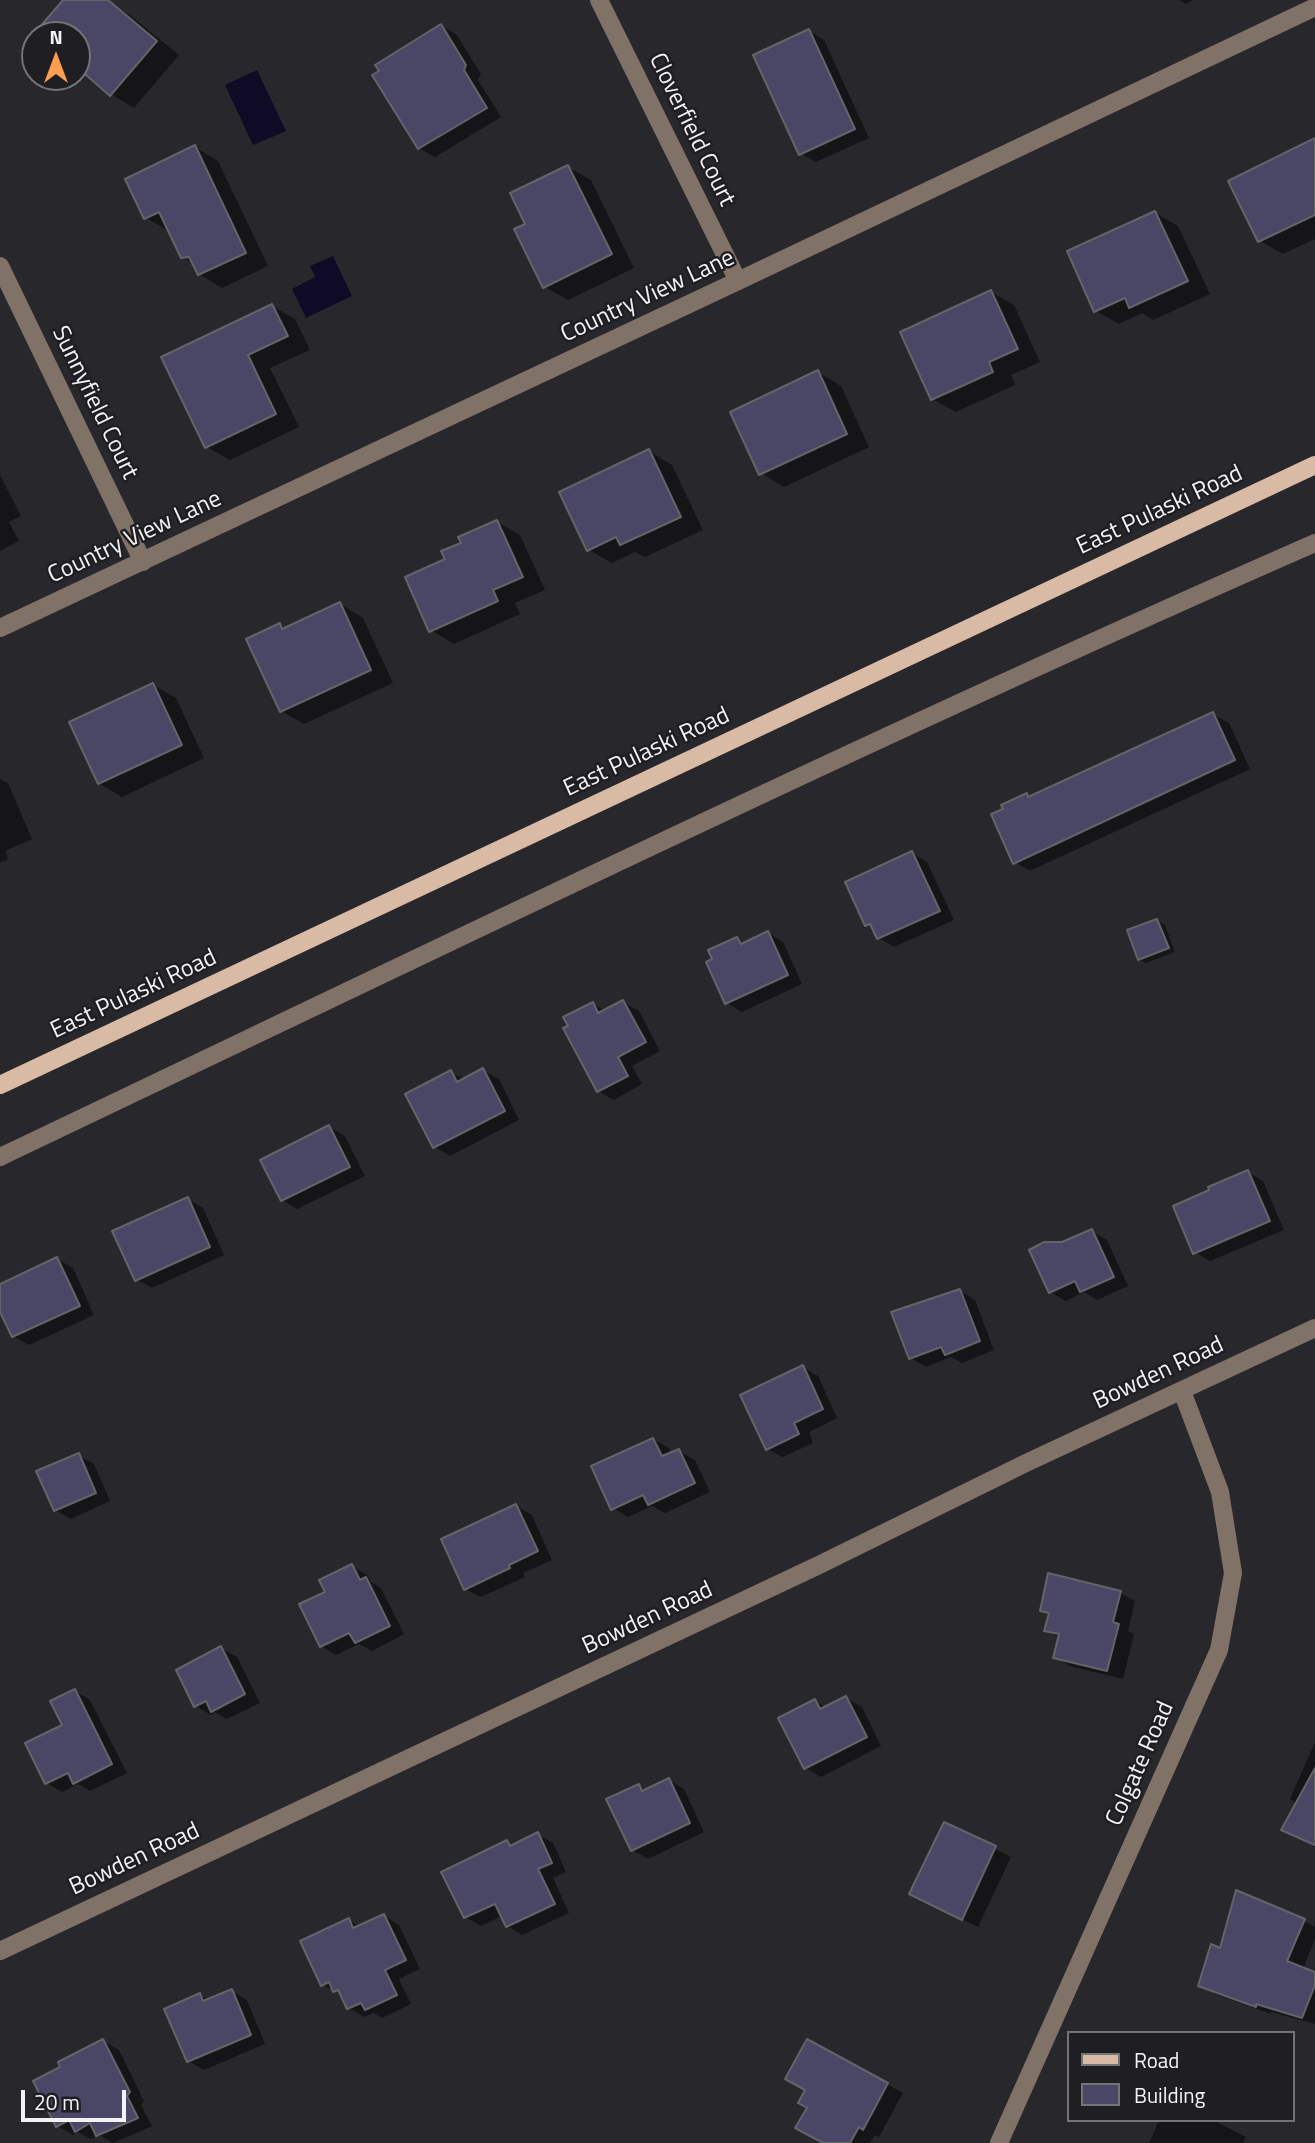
<!DOCTYPE html>
<style>
body{margin:0}
#map{position:relative;width:1315px;height:2143px;overflow:hidden;background:#28282c;font-family:"Titillium Web",sans-serif}
canvas{display:block}
.legend{position:absolute;left:1067px;top:2031px;width:228px;height:91px;box-sizing:border-box;background:#1f1e22;border:2px solid #747376;margin:0;padding:9px 12px;list-style:none;font-size:21px;color:#f3f3f5}
.legend li{display:flex;align-items:center;gap:14px;height:35px}
.legend b{width:35px;border:2px solid #747376}
.north{position:absolute;left:21px;top:21px;width:70px;height:70px;box-sizing:border-box;background:#1f1e22;border:2px solid #747376;border-radius:50%;rotate:0deg;font-size:19px;font-weight:700;line-height:28px;text-align:center;color:#f3f3f5}
.north::after{content:'';display:block;margin:auto;width:24px;height:32px;background:#fb9e50;clip-path:polygon(50% 0,100% 100%,50% 72%,0 100%)}
.scale{position:absolute;left:21px;top:2090px;width:105px;height:32px;box-sizing:border-box;border:4px solid #f3f3f5;border-top:0;padding-left:9px;font-size:21px;line-height:24px;white-space:nowrap;color:#f3f3f5;-webkit-text-stroke:5px #1f1e22;paint-order:stroke}
</style>
<div id="map">
<canvas width="1315" height="2143"></canvas>
<ul class="legend">
<li><b style="height:9px;background:#d9bba5"></b>Road</li>
<li><b style="height:19px;background:#494666"></b>Building</li>
</ul>
<div class="north">N</div>
<div class="scale">20 m</div>
</div>
<script>
const c = document.querySelector('canvas').getContext('2d');
c.lineJoin = 'round';
function fill(path, color) { c.fillStyle = color; c.fill(path, 'evenodd'); }
function stroke(path, color, width, dash) { c.strokeStyle = color; c.lineWidth = width; c.lineCap = dash ? 'butt' : 'round'; c.setLineDash(dash || []); c.stroke(path); }
function write(font, color, halo, rows, align = 'center') {
  c.font = font + ' "Titillium Web",sans-serif'; c.lineWidth = 5; c.setLineDash([]); c.textBaseline = 'middle'; c.strokeStyle = halo; c.fillStyle = color; for (const [text, x, y, turn = 0] of rows) {
    c.save(); c.translate(x, y); c.rotate((+turn || 0) * Math.PI / 180); c.textAlign = isNaN(turn) ? turn : align; if (halo) c.strokeText(text, 0, 0); c.fillText(text, 0, 0); c.restore();
  }
}
const water = new Path2D(`
 M 257,70 L 286,131 L 253,145 L 225,85 Z
 M 333,256 L 352,296 L 306,318 L 292,289 L 315,277 L 310,266 Z`);
const shadow = new Path2D(`
 M 65,0 L 98,0 L 108,2 L 131,16 L 179,55 L 134,108 L 111,94 L 77,65 L 77,35 L 42,35 Z
 M 1179,0 L 1193,0 L 1186,4 Z
 M 442,26 L 457,35 L 481,74 L 478,80 L 501,117 L 435,157 L 419,148 Z
 M 809,31 L 824,40 L 869,138 L 816,162 L 801,154 Z
 M 1315,140 L 1315,239 L 1283,254 L 1260,241 Z
 M 195,147 L 218,161 L 268,266 L 222,288 L 199,274 L 194,264 L 183,257 L 169,231 L 146,218 Z
 M 568,167 L 591,180 L 634,268 L 568,300 L 545,287 L 527,225 Z
 M 1155,213 L 1178,226 L 1210,294 L 1153,320 L 1142,313 L 1119,324 L 1096,311 Z
 M 991,292 L 1014,305 L 1040,362 L 1011,375 L 1015,385 L 956,412 L 932,399 Z
 M 272,306 L 295,319 L 310,350 L 270,368 L 299,427 L 230,460 L 207,447 L 164,358 Z
 M 818,372 L 841,386 L 869,447 L 784,487 L 761,473 Z
 M 649,451 L 672,465 L 703,530 L 645,557 L 635,552 L 612,563 L 589,550 Z
 M 0,475 L 21,516 L 9,522 L 19,541 L 0,551 Z
 M 497,522 L 520,535 L 545,590 L 515,603 L 520,614 L 454,644 L 431,630 L 463,543 Z
 M 340,604 L 363,618 L 393,683 L 304,724 L 281,711 L 280,625 L 286,629 Z
 M 153,685 L 176,698 L 204,758 L 122,797 L 99,783 Z
 M 1213,714 L 1229,723 L 1250,769 L 1030,871 L 1015,862 L 1027,795 L 1031,797 Z
 M 0,779 L 8,783 L 32,839 L 5,851 L 8,859 L 0,863 Z
 M 912,853 L 927,862 L 954,920 L 894,947 L 879,938 L 875,930 L 867,925 Z
 M 1157,920 L 1165,925 L 1175,952 L 1146,963 L 1139,959 Z
 M 768,933 L 783,942 L 802,984 L 742,1012 L 727,1003 L 737,939 L 745,943 Z
 M 623,1002 L 639,1011 L 660,1051 L 632,1066 L 642,1084 L 614,1100 L 598,1091 L 570,1026 L 593,1004 L 606,1011 Z
 M 483,1070 L 499,1079 L 519,1120 L 450,1156 L 435,1147 L 451,1072 L 465,1080 Z
 M 329,1127 L 345,1136 L 365,1176 L 297,1209 L 282,1200 Z
 M 1248,1172 L 1263,1181 L 1284,1230 L 1210,1261 L 1194,1252 L 1211,1191 Z
 M 187,1199 L 203,1208 L 224,1255 L 152,1288 L 136,1279 Z
 M 1092,1231 L 1107,1240 L 1128,1286 L 1097,1300 L 1084,1292 L 1066,1301 L 1050,1292 L 1063,1244 Z
 M 57,1259 L 73,1268 L 94,1315 L 29,1345 L 13,1336 L 0,1308 L 0,1286 Z
 M 960,1291 L 975,1300 L 994,1350 L 962,1363 L 951,1357 L 926,1367 L 911,1358 Z
 M 803,1367 L 818,1376 L 837,1418 L 809,1432 L 813,1443 L 783,1457 L 767,1449 Z
 M 653,1439 L 669,1448 L 671,1454 L 679,1451 L 695,1460 L 710,1492 L 665,1513 L 652,1506 L 628,1517 L 613,1508 Z
 M 78,1455 L 94,1464 L 110,1501 L 71,1519 L 55,1510 Z
 M 516,1506 L 532,1515 L 552,1560 L 523,1573 L 525,1577 L 481,1597 L 465,1589 Z
 M 352,1566 L 367,1575 L 371,1582 L 381,1588 L 404,1634 L 372,1651 L 359,1644 L 336,1655 L 321,1646 L 327,1592 Z
 M 1120,1593 L 1135,1601 L 1128,1631 L 1134,1634 L 1123,1679 L 1070,1666 L 1055,1657 L 1060,1638 L 1046,1630 L 1050,1615 L 1042,1610 Z
 M 221,1648 L 237,1657 L 260,1703 L 227,1719 L 215,1712 L 211,1715 L 196,1706 Z
 M 75,1691 L 90,1700 L 127,1773 L 90,1791 L 78,1784 L 62,1792 L 47,1783 Z
 M 846,1698 L 862,1707 L 881,1746 L 821,1777 L 806,1768 L 815,1701 L 827,1708 Z
 M 1315,1742 L 1315,1846 L 1283,1829 L 1297,1803 L 1290,1799 Z
 M 669,1780 L 684,1789 L 704,1832 L 648,1859 L 632,1850 L 639,1786 L 647,1790 Z
 M 945,1824 L 1011,1857 L 978,1927 L 927,1902 Z
 M 537,1834 L 553,1843 L 566,1872 L 553,1878 L 569,1913 L 522,1935 L 507,1926 L 502,1916 L 481,1926 L 465,1917 L 507,1842 L 513,1846 Z
 M 384,1916 L 399,1925 L 420,1969 L 399,1979 L 411,2004 L 382,2018 L 373,2013 L 364,2017 L 349,2008 L 343,1996 L 322,1984 L 349,1920 L 360,1927 Z
 M 1304,1921 L 1315,1927 L 1315,1939 L 1303,1969 L 1315,1974 L 1315,2024 L 1271,2012 L 1271,2014 L 1215,1994 L 1200,1985 L 1221,1950 Z
 M 231,1991 L 247,2000 L 265,2044 L 204,2070 L 188,2061 L 200,1995 L 209,2000 Z
 M 103,2041 L 119,2050 L 144,2101 L 141,2105 L 152,2126 L 113,2143 L 99,2135 L 91,2139 L 78,2132 L 73,2135 L 57,2126 Z
 M 808,2041 L 903,2093 L 879,2137 L 875,2135 L 870,2143 L 826,2143 L 809,2107 L 807,2090 Z
 M 1159,2120 L 1213,2120 L 1246,2137 L 1243,2143 L 1149,2143 Z`);
const building = new Path2D(`
 M 63,0 L 108,0 L 157,41 L 110,96 L 77,67 L 77,35 L 33,35 Z
 M 441,24 L 466,65 L 464,70 L 487,108 L 418,149 L 372,75 L 379,71 L 375,65 Z
 M 809,29 L 855,129 L 799,155 L 753,55 Z
 M 1315,138 L 1315,215 L 1258,242 L 1228,181 Z
 M 195,145 L 246,253 L 198,275 L 189,257 L 181,258 L 159,212 L 144,219 L 125,179 Z
 M 568,165 L 612,254 L 543,288 L 514,229 L 525,224 L 510,193 Z
 M 1155,211 L 1188,281 L 1129,308 L 1125,298 L 1094,312 L 1067,251 Z
 M 991,290 L 1018,349 L 989,362 L 993,372 L 931,400 L 900,332 Z
 M 272,304 L 288,336 L 248,355 L 276,414 L 205,448 L 161,357 Z
 M 818,370 L 847,434 L 759,475 L 730,412 Z
 M 649,449 L 681,517 L 620,545 L 616,537 L 587,551 L 559,492 Z
 M 497,520 L 523,577 L 493,590 L 498,601 L 429,632 L 405,577 L 445,559 L 441,551 L 461,543 L 458,537 Z
 M 340,602 L 371,670 L 280,712 L 246,639 L 280,623 L 282,629 Z
 M 153,683 L 182,745 L 98,784 L 69,722 Z
 M 1213,712 L 1235,760 L 1013,864 L 991,814 L 1003,809 L 1001,805 L 1027,793 L 1028,797 Z
 M 912,851 L 940,911 L 877,939 L 870,924 L 865,926 L 845,882 Z
 M 1157,919 L 1169,948 L 1138,960 L 1127,930 Z
 M 768,931 L 788,975 L 725,1004 L 706,962 L 712,959 L 708,950 L 737,937 L 741,944 Z
 M 623,1000 L 646,1042 L 618,1057 L 628,1076 L 597,1092 L 563,1028 L 568,1026 L 563,1017 L 593,1002 L 598,1013 Z
 M 483,1068 L 505,1111 L 433,1148 L 405,1094 L 451,1070 L 457,1082 Z
 M 329,1125 L 350,1167 L 281,1201 L 260,1160 Z
 M 1248,1170 L 1270,1221 L 1193,1254 L 1173,1206 L 1209,1190 L 1208,1187 Z
 M 188,1197 L 210,1247 L 135,1281 L 112,1231 Z
 M 1092,1229 L 1114,1277 L 1080,1292 L 1075,1281 L 1049,1293 L 1029,1250 L 1044,1242 L 1062,1242 Z
 M 57,1257 L 80,1306 L 12,1337 L 0,1312 L 0,1284 Z
 M 960,1289 L 980,1341 L 945,1355 L 941,1347 L 909,1359 L 891,1312 Z
 M 803,1365 L 823,1409 L 794,1423 L 799,1434 L 766,1450 L 740,1395 Z
 M 653,1438 L 662,1456 L 679,1449 L 695,1483 L 648,1505 L 643,1495 L 611,1510 L 591,1466 Z
 M 79,1453 L 96,1493 L 54,1511 L 36,1471 Z
 M 516,1504 L 538,1551 L 509,1565 L 510,1568 L 464,1590 L 441,1539 Z
 M 352,1564 L 360,1580 L 366,1577 L 390,1626 L 355,1643 L 349,1633 L 320,1647 L 299,1604 L 325,1592 L 319,1580 Z
 M 1048,1573 L 1121,1591 L 1113,1622 L 1119,1624 L 1107,1671 L 1053,1658 L 1059,1634 L 1044,1631 L 1049,1613 L 1040,1611 Z
 M 221,1646 L 245,1694 L 211,1712 L 206,1701 L 194,1707 L 176,1670 Z
 M 75,1689 L 112,1764 L 73,1784 L 68,1773 L 45,1784 L 25,1743 L 62,1725 L 50,1701 Z
 M 846,1696 L 867,1737 L 804,1769 L 778,1718 L 815,1699 L 820,1709 Z
 M 1315,1768 L 1315,1845 L 1281,1830 Z
 M 669,1778 L 690,1823 L 631,1851 L 606,1799 L 639,1784 L 642,1791 Z
 M 944,1822 L 996,1846 L 962,1920 L 909,1894 Z
 M 538,1832 L 552,1863 L 538,1869 L 555,1904 L 506,1927 L 495,1904 L 464,1918 L 441,1872 L 507,1840 L 510,1846 Z
 M 1236,1890 L 1305,1919 L 1287,1961 L 1315,1972 L 1315,1985 L 1302,2018 L 1256,2004 L 1256,2007 L 1198,1986 L 1211,1944 L 1220,1948 Z
 M 384,1914 L 406,1960 L 385,1970 L 397,1995 L 365,2010 L 361,2003 L 347,2009 L 338,1990 L 333,1992 L 329,1982 L 321,1986 L 300,1941 L 349,1918 L 353,1928 Z
 M 232,1989 L 251,2035 L 187,2062 L 164,2009 L 200,1993 L 203,2001 Z
 M 103,2039 L 130,2092 L 127,2096 L 138,2118 L 96,2136 L 90,2123 L 75,2132 L 69,2120 L 56,2127 L 33,2081 L 60,2067 L 58,2062 Z
 M 807,2039 L 888,2083 L 863,2130 L 859,2127 L 850,2143 L 823,2143 L 795,2128 L 807,2108 L 798,2103 L 805,2090 L 785,2079 Z`);
const minor = new Path2D(`
 M 599,0 L 738,281
 M 0,266 L 143,562
 M 0,628 L 738,281 L 1315,7
 M 0,1157 C 437,949 872,737 1315,543
 M 0,1951 L 819,1565 L 1026,1463 L 1315,1328
 M 999,2143 L 1219,1650 L 1233,1573 L 1220,1492 L 1182,1391`);
const major = new Path2D(`
 M 0,1085 L 1315,465`);
const streetNames = [
 ["Cloverfield Court",691,130,64],
 ["Country View Lane",648,297,-25],
 ["Sunnyfield Court",94,403,64],
 ["East Pulaski Road",1160,511,-25],
 ["Country View Lane",135,538,-25],
 ["East Pulaski Road",647,753,-25],
 ["East Pulaski Road",134,995,-25],
 ["Bowden Road",1159,1374,-25],
 ["Bowden Road",648,1619,-25],
 ["Colgate Road",1141,1764,-66],
 ["Bowden Road",135,1860,-25]
];
fill(water, '#0f0b26');
fill(shadow, '#0007');
fill(building, '#494666');
stroke(building, '#646468', 2);
stroke(minor, '#807267', 18);
stroke(major, '#d9bba5', 18);
write('24px', '#f3f3f5', '#1f1e22', streetNames);
</script>
